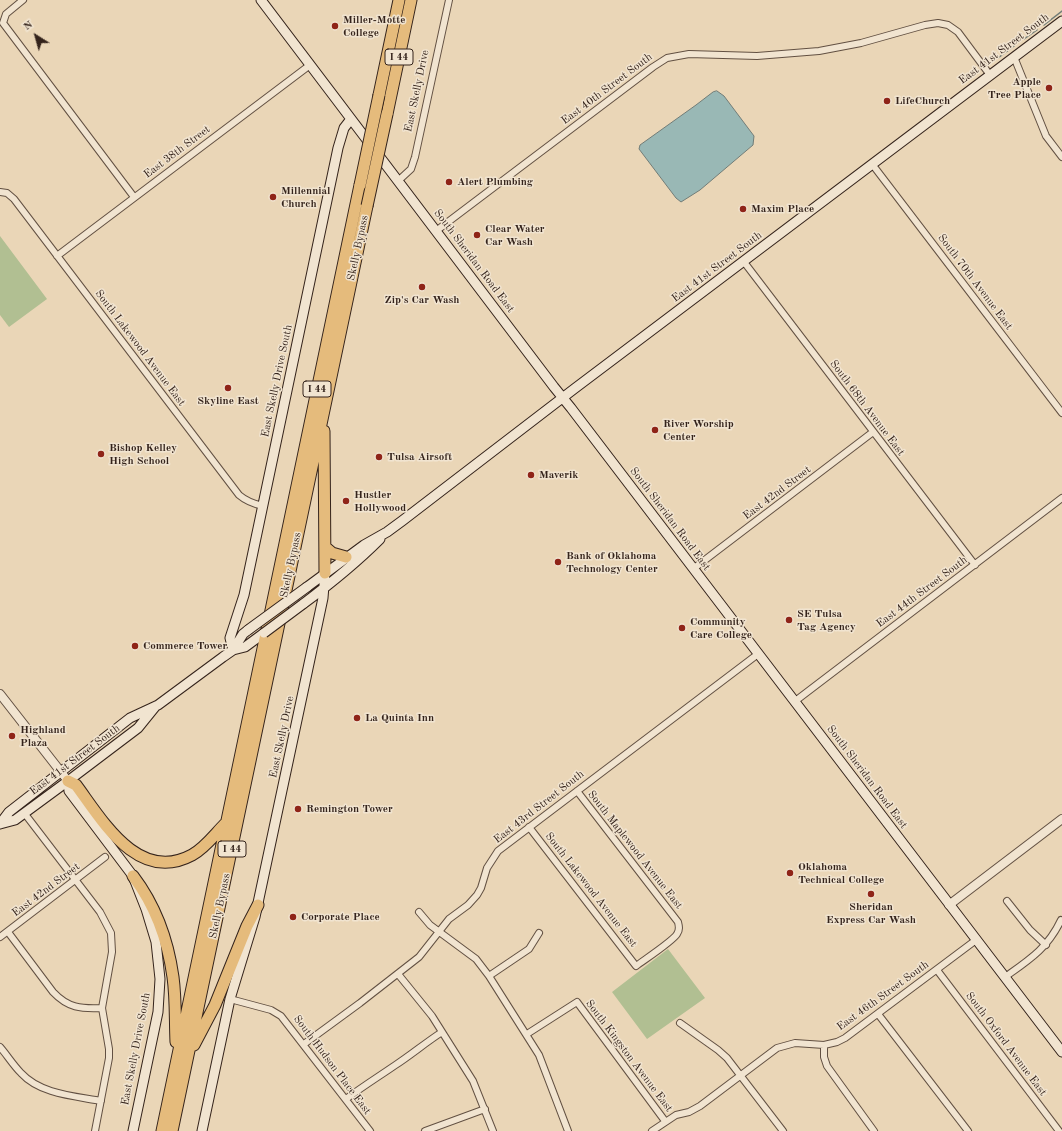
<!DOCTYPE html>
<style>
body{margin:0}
#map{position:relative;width:1062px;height:1131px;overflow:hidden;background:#ead6b7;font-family:"Old Standard TT",serif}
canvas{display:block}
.north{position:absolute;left:16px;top:16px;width:40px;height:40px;-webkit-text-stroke:3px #f1e4d0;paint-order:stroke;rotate:323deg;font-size:11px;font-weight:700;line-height:16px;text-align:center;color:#34231b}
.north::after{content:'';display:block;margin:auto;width:14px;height:18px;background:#34231b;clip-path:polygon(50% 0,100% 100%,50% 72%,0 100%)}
</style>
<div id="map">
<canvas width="1062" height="1131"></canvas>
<div class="north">N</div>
</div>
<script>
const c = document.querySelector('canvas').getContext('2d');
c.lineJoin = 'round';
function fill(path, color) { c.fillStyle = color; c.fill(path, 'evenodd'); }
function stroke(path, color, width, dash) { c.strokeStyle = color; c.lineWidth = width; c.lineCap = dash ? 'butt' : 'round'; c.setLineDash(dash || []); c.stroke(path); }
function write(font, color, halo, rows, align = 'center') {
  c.font = font + ' "Old Standard TT",serif'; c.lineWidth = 3; c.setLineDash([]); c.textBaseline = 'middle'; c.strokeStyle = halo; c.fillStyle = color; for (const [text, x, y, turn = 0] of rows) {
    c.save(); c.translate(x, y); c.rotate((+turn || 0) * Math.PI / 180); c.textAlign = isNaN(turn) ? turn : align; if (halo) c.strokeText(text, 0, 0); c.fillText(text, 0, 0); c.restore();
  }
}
const green = new Path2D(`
 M 0,236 L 47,299 L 9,327 L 0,315 Z
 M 668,949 L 705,998 L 647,1039 L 612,992 Z`);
const water = new Path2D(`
 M 717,91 L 724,96 L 754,136 L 753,145 L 700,190 L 681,202 L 676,198 L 639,149 L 640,145 L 696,105 L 713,92 Z`);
const stream = new Path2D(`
 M 1044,25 L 1062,11
 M 1024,39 L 1037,30
 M 998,58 L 1014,46`);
const minor = new Path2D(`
 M 23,0 L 6,14 L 3,23 L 134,197
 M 1014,57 L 1046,136 L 1062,157
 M 872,164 L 1062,413
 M 398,181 L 411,169 L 415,157 L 449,0
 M 0,192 L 7,193 L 14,199 L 239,495 C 246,501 254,504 263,506
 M 436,231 L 653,67 L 667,58 L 689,54 L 757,56 L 819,51 L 861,43 L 925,25 L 938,23 L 948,25 L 958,32 L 990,75
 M 57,256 L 310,65
 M 744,262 L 975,565
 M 693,569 L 873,432
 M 794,702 L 1062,498
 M 25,814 L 100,912 L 111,933 L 112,952 L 102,1008 L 109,1049 L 109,1058 L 95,1131
 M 529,827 L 636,966 C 644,960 673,941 677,934 C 680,930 679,926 678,922 L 577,791
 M 1007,901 L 1030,930 L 1046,945
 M 419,912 L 430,925 L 476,959 L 489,976 L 539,1055 L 568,1131
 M 8,932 L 53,992 C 68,1008 81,1009 102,1008
 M 0,937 L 105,857
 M 937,970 L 1059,1131
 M 398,974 L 432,1016 L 473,1081 L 493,1131
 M 489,976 L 529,949 L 539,933
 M 1005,977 C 1029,960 1048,948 1061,920 L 1062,921
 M 230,999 L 271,1010 L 281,1016 L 370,1131
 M 878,1014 L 968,1131
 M 680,1023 L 718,1050 L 727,1058 L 783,1131
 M 527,1034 L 577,1002 L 665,1121
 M 304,1044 L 360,1003 L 419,957 L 449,919 L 468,905 L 477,895 L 481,888 L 487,868 L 498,851 L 758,654
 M 824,1045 L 824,1057 L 827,1066 L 874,1131
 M 0,1047 C 7,1055 13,1065 21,1073 C 40,1094 74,1096 101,1101
 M 346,1099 C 362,1087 378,1077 394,1066 C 411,1055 425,1043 442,1032
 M 425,1131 L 485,1109
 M 652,1131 L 676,1115 L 689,1112 L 700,1106 L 777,1048 L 795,1043 L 824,1045 L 837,1042 L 845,1038 L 976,940`);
const tertiary = new Path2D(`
 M 0,694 L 68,781
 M 949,905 L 1062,819`);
const secondary = new Path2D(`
 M 261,0 L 554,387 L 571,408 L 1062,1052
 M 307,587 L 364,545 L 387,532 L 402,521 L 574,389 L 1062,21
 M 303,604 C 330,584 356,563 380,539
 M 233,650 L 230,638 L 244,595 L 338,148 L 344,128 L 351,119
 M 233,650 L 245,647 L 264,633
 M 68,781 L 69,791 L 133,876 L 146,909 L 156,942 L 160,979 L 158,1012 L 133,1131
 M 0,824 L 9,812 L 130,718 L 158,705 L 223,657 L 233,650 L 243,634 L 248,630
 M 0,824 L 15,820 L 68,781 L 138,728 L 155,707
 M 202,1131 L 230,999 L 255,917 L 323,598 L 325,573`);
const motorway = new Path2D(`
 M 379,95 L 399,0
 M 387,114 L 411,0
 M 324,431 L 325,573
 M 325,547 L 332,553 L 346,557
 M 68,781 L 76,785 C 102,820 138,884 192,855 C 205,848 215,834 225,824
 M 133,876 C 155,905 168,941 173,977 C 176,999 175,1021 176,1042
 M 194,1045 L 215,1005 L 247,926 L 258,905
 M 162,1131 L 360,185
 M 172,1131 L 367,206`);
const secondaryBridge = new Path2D(`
 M 248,630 L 307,587
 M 264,633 L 303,604`);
const motorwayBridge = new Path2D(`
 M 360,185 L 379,95
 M 367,206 L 387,114`);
const markers = [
 [335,26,4,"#8f2418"],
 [1049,88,4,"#8f2418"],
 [887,101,4,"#8f2418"],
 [449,182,4,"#8f2418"],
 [273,197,4,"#8f2418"],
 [743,209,4,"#8f2418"],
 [477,235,4,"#8f2418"],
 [422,287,4,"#8f2418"],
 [228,388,4,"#8f2418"],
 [655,430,4,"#8f2418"],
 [101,454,4,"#8f2418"],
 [379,457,4,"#8f2418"],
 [531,475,4,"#8f2418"],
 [346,501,4,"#8f2418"],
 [558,562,4,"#8f2418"],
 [789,620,4,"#8f2418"],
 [682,628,4,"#8f2418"],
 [135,646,4,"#8f2418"],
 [357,718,4,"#8f2418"],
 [12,736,4,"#8f2418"],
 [298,809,4,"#8f2418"],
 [790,873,4,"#8f2418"],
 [871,894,4,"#8f2418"],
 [293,917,4,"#8f2418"]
];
const shields = [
 [399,57,28],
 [317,389,28],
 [232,849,28]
];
const shieldNames = [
 ["I 44",399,57],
 ["I 44",317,389],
 ["I 44",232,849]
];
const poiNames = [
 ["Miller-Motte",343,20],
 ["College",343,33],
 ["Apple",1041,82,"right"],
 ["Tree Place",1041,95,"right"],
 ["LifeChurch",895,101],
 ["Alert Plumbing",457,182],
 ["Millennial",281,191],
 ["Church",281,204],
 ["Maxim Place",751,209],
 ["Clear Water",485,229],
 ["Car Wash",485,242],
 ["Zip's Car Wash",422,300,"center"],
 ["Skyline East",228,401,"center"],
 ["River Worship",663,424],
 ["Center",663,437],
 ["Bishop Kelley",109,448],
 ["High School",109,461],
 ["Tulsa Airsoft",387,457],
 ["Maverik",539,475],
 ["Hustler",354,495],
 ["Hollywood",354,508],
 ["Bank of Oklahoma",566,556],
 ["Technology Center",566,569],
 ["SE Tulsa",797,614],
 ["Tag Agency",797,627],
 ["Community",690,622],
 ["Care College",690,635],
 ["Commerce Tower",143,646],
 ["La Quinta Inn",365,718],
 ["Highland",20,730],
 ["Plaza",20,743],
 ["Remington Tower",306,809],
 ["Oklahoma",798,867],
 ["Technical College",798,880],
 ["Sheridan",871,907,"center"],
 ["Express Car Wash",871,920,"center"],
 ["Corporate Place",301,917]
];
const streetNames = [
 ["East 41st Street South",1004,49,-37],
 ["East 40th Street South",607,89,-37],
 ["East Skelly Drive",417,91,-78],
 ["East 38th Street",177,152,-37],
 ["Skelly Bypass",358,248,-78],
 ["South Sheridan Road East",474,261,53],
 ["East 41st Street South",717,267,-37],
 ["South 70th Avenue East",975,282,53],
 ["South Lakewood Avenue East",140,348,53],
 ["East Skelly Drive South",277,381,-78],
 ["South 68th Avenue East",867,408,53],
 ["East 42nd Street",777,493,-37],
 ["South Sheridan Road East",670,519,53],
 ["Skelly Bypass",291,565,-78],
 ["East 44th Street South",922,592,-37],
 ["East Skelly Drive",282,737,-78],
 ["East 41st Street South",75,760,-37],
 ["South Sheridan Road East",867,777,53],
 ["East 43rd Street South",539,807,-38],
 ["South Maplewood Avenue East",635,850,52],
 ["East 42nd Street",46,890,-37],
 ["South Lakewood Avenue East",591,890,52],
 ["Skelly Bypass",220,906,-78],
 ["East 46th Street South",883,996,-36],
 ["South Oxford Avenue East",1006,1044,53],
 ["East Skelly Drive South",136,1049,-79],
 ["South Kingston Avenue East",629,1056,53],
 ["South Hudson Place East",332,1065,53]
];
fill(green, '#b1bf92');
fill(water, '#99b8b5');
stroke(water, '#717c77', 1);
stroke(stream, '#717c77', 1.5);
stroke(minor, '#625042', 8);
stroke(tertiary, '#625042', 10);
stroke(secondary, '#34231b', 11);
stroke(motorway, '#34231b', 13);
stroke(minor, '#f1e4d0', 6);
stroke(tertiary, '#f1e4d0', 8);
stroke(secondary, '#f1e4d0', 9);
stroke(motorway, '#e5bb7c', 11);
stroke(secondaryBridge, '#34231b', 11, []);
stroke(motorwayBridge, '#34231b', 13, []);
stroke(secondaryBridge, '#f1e4d0', 9);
stroke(motorwayBridge, '#e5bb7c', 11);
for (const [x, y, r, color] of markers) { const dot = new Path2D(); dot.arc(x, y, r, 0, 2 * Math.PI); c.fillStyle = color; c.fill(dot); stroke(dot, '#f1e4d0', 1.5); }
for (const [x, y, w] of shields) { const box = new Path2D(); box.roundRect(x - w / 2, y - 8, w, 16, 3); c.fillStyle = '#f1e4d0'; c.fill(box); stroke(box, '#34231b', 1); }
write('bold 10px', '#34231b', null, shieldNames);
write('bold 11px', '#34231b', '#f1e4d0', poiNames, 'left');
write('11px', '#34231b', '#f1e4d0', streetNames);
</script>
